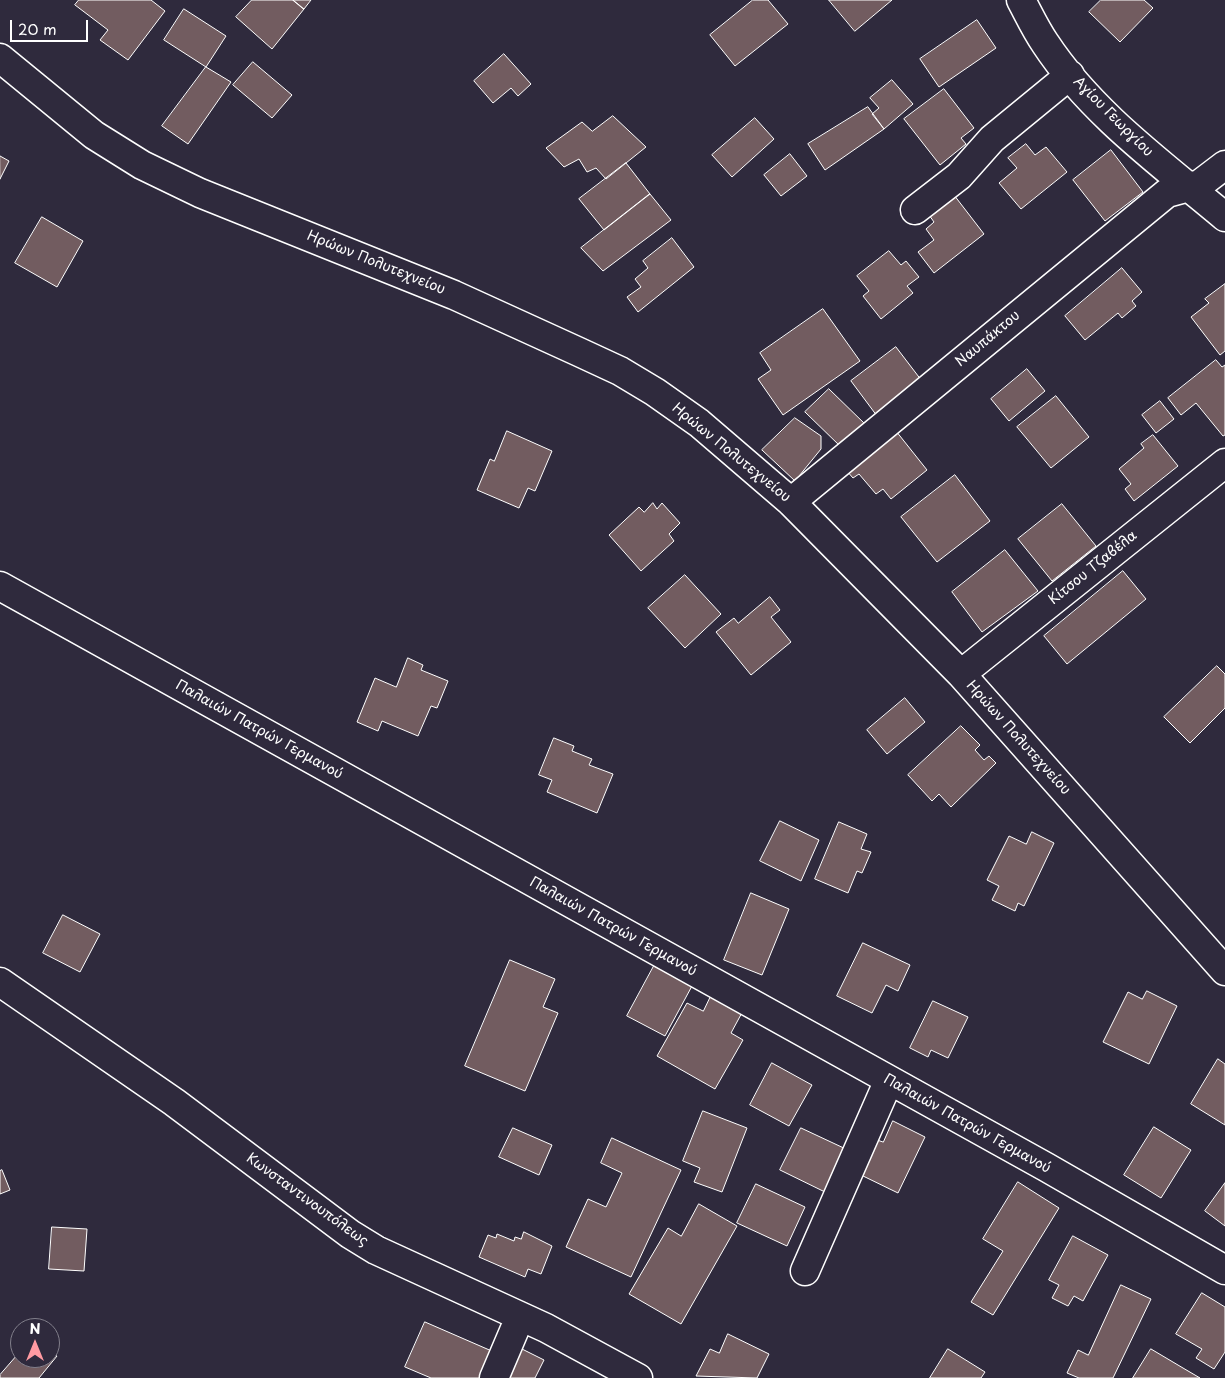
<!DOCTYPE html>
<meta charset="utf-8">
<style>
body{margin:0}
#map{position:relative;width:1225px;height:1378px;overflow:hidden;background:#2f2a3d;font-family:"Playpen Sans",sans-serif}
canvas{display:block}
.north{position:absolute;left:10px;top:1318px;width:50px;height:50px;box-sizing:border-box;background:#2f2a3d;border:1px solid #827f8b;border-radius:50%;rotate:0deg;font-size:14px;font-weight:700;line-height:20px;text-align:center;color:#fff}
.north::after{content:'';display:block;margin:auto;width:18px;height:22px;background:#ff9aa2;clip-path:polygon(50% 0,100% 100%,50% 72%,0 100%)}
.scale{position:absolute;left:10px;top:20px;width:78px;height:22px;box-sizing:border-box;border:2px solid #fff;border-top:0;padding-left:6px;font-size:15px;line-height:18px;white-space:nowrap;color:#fff;-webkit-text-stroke:4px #2f2a3d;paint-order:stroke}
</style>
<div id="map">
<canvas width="1225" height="1378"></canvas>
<div class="north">N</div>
<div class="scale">20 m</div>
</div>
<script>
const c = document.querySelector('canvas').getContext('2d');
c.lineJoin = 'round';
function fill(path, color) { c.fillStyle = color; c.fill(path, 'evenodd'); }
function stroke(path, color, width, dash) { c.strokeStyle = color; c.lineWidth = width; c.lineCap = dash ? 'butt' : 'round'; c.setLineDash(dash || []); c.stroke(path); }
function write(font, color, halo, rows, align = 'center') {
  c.font = font + ' "Playpen Sans",sans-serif'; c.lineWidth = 4; c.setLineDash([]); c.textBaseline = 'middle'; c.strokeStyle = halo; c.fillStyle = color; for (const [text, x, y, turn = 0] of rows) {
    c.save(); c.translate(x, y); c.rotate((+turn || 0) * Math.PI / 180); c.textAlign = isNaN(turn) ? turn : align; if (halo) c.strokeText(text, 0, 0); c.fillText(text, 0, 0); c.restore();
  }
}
const building = new Path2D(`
 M 79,0 L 151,0 L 165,11 L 128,60 L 100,40 L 108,30 L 75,5 Z
 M 252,0 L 293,0 L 304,9 L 272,49 L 236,17 Z
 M 293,0 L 311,0 L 304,9 Z
 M 753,0 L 768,0 L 788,24 L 735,66 L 710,35 Z
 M 829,0 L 892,0 L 855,31 Z
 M 1101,0 L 1144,0 L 1153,8 L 1120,42 L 1089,12 Z
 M 184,9 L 226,36 L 206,67 L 164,40 Z
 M 977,20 L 996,48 L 939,87 L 920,59 Z
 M 504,54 L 531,84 L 518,96 L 511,88 L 493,103 L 474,81 Z
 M 253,62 L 292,95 L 272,118 L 233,85 Z
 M 206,67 L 231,82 L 188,144 L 162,126 Z
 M 892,80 L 913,104 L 884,129 L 872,114 L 879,108 L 870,98 Z
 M 944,89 L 974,128 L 961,138 L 966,144 L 940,165 L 904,119 Z
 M 868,107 L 884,129 L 825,170 L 808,144 Z
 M 613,116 L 646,147 L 606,179 L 596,168 L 587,172 L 579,159 L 564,167 L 546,148 L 582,122 L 592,131 Z
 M 755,118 L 774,139 L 732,177 L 712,155 Z
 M 1026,144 L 1035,155 L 1046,147 L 1067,172 L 1021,209 L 999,183 L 1017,168 L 1008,158 Z
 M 1111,150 L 1143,192 L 1105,221 L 1073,180 Z
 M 790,154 L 807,176 L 781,196 L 764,175 Z
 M 0,156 L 9,161 L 0,179 Z
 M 626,163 L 650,194 L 604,230 L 579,199 Z
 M 650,194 L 671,220 L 603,271 L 581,248 Z
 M 954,195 L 984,234 L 934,273 L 918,252 L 934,240 L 926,229 L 934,222 L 929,215 Z
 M 42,217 L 83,241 L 57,287 L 15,263 Z
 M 672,238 L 694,267 L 638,312 L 627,297 L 641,287 L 635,279 L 648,268 L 643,261 Z
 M 889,251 L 901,265 L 906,261 L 919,277 L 907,286 L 913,293 L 881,319 L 863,296 L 869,291 L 857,276 Z
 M 1122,268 L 1142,292 L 1132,301 L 1136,306 L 1122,318 L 1118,313 L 1085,340 L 1065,316 Z
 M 1225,284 L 1225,351 L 1220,355 L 1191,317 L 1209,303 L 1205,299 Z
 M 823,309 L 860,361 L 783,415 L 758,379 L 771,370 L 760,353 Z
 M 896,347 L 925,385 L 880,420 L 851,381 Z
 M 1216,360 L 1222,367 L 1225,365 L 1225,435 L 1223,436 L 1196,403 L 1181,415 L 1168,398 Z
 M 1027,369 L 1045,391 L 1009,421 L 991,399 Z
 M 829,389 L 865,424 L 841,447 L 805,412 Z
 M 1056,396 L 1089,437 L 1051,468 L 1017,427 Z
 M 1160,401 L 1174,419 L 1156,433 L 1142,415 Z
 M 795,418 L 821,436 L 821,449 L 795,481 L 762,450 Z
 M 507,431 L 552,451 L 535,491 L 528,488 L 519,508 L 477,490 L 490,459 L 494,461 Z
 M 896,431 L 927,470 L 891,499 L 883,489 L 876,494 L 859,474 L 853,478 L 846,470 Z
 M 1153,435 L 1178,466 L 1134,501 L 1125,489 L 1131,484 L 1119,469 L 1144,448 L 1141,444 Z
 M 955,475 L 990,521 L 937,562 L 901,517 Z
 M 653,503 L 657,509 L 662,503 L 680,523 L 669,534 L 674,541 L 641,571 L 609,535 L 639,507 L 644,512 Z
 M 1062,504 L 1096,546 L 1052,581 L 1018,539 Z
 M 1005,550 L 1038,591 L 982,632 L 952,592 Z
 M 1123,571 L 1146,599 L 1067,664 L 1044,636 Z
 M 685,575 L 721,614 L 685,648 L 648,608 Z
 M 770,597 L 780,610 L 771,617 L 791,642 L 751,675 L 716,632 L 734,618 L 738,623 Z
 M 408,658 L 423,665 L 421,670 L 448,681 L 437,708 L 431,706 L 418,736 L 382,721 L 378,731 L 357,722 L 375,678 L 396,687 Z
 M 1217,666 L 1225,674 L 1225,708 L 1190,743 L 1164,717 Z
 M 905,698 L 925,722 L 887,754 L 867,730 Z
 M 961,726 L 980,745 L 975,750 L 984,760 L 989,756 L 996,763 L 951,807 L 939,794 L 932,801 L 908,775 Z
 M 554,738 L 574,746 L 572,751 L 592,759 L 589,765 L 613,774 L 597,813 L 547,792 L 552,780 L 539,775 Z
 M 780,821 L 819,840 L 801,881 L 760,861 Z
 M 839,822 L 867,834 L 861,849 L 871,852 L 862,873 L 857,871 L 848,893 L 815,879 Z
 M 1032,832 L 1054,843 L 1024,906 L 1018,903 L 1015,911 L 992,900 L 999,886 L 987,880 L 1009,836 L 1026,844 Z
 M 751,893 L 789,909 L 762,975 L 724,960 Z
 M 63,915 L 100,934 L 80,972 L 43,953 Z
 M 863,943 L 910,965 L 898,991 L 886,985 L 872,1013 L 837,996 Z
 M 510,960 L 555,979 L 543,1007 L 558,1013 L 525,1091 L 465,1066 Z
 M 654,966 L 692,986 L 665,1036 L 627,1016 Z
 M 1147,991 L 1177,1006 L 1149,1064 L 1103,1042 L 1128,992 L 1142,999 Z
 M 713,992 L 744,1009 L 731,1033 L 743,1040 L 715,1089 L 657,1056 L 687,1003 L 703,1011 Z
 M 933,1001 L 968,1017 L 948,1058 L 931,1050 L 928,1057 L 910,1048 Z
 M 1218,1059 L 1225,1064 L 1225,1125 L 1191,1104 Z
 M 772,1063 L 812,1085 L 789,1126 L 750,1105 Z
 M 703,1111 L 747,1128 L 722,1192 L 694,1182 L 700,1168 L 683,1161 Z
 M 893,1121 L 925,1137 L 898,1193 L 861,1175 L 877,1140 L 883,1142 Z
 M 1154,1127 L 1191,1150 L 1161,1198 L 1124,1175 Z
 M 513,1128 L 552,1145 L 539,1175 L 499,1157 Z
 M 801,1128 L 848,1150 L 827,1193 L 780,1170 Z
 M 612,1138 L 681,1170 L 631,1277 L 566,1247 L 588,1199 L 606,1207 L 622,1173 L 601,1163 Z
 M 2,1170 L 10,1190 L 0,1194 L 0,1171 Z
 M 1018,1182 L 1059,1208 L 993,1315 L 971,1302 L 1003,1251 L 983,1239 Z
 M 1225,1183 L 1225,1226 L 1205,1211 Z
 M 756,1184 L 805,1207 L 787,1246 L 737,1223 Z
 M 699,1204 L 737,1226 L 681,1324 L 629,1294 L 668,1228 L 681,1236 Z
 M 52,1227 L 87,1229 L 84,1271 L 49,1269 Z
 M 524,1232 L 552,1246 L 541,1274 L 528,1269 L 525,1277 L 479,1257 L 488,1235 L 496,1238 L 497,1234 L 514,1241 L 515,1237 L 521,1239 Z
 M 1073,1236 L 1108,1255 L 1083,1301 L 1074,1296 L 1068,1306 L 1052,1298 L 1059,1285 L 1049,1280 Z
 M 1121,1285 L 1151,1299 L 1113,1378 L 1079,1378 L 1067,1373 L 1078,1350 L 1088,1355 Z
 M 1202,1293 L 1225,1307 L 1225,1352 L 1214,1369 L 1196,1358 L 1202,1349 L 1176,1334 Z
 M 425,1322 L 494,1352 L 482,1378 L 431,1378 L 405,1367 Z
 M 728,1334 L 769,1354 L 757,1378 L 696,1376 L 710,1349 L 719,1353 Z
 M 516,1346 L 544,1360 L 535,1378 L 503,1378 Z
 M 948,1349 L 985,1372 L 981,1378 L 930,1378 Z
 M 1151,1349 L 1183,1368 L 1200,1378 L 1133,1378 Z
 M 20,1352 L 20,1358 L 50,1358 L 50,1352 L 57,1356 L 39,1378 L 0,1378 L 0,1375 Z`);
const minor = new Path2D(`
 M 1021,0 C 1029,15 1036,30 1045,43 C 1091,113 1162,164 1225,217
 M 0,58 L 94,135 L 142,165 L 200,193 L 454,295 L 579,352 L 620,371 L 655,392 L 699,423 L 791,502 L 961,674 L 1225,971
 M 915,210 L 959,176 L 992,139 L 1070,75
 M 791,502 L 1167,193 L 1200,184 L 1225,165
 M 0,586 L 1046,1167 L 1225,1270
 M 961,674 L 1225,463
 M 0,982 L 174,1102 L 350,1234 L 376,1250 L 546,1328 L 638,1378
 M 805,1271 L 889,1080
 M 494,1378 L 520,1317`);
const streetNames = [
 ["Αγίου Γεωργίου",1113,117,45],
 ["Ηρώων Πολυτεχνείου",376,263,22],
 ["Ναυπάκτου",988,339,-40],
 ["Ηρώων Πολυτεχνείου",731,453,39],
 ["Κίτσου Τζαβέλα",1093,568,-39],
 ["Παλαιών Πατρών Γερμανού",259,730,29],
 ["Ηρώων Πολυτεχνείου",1018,738,48],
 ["Παλαιών Πατρών Γερμανού",613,927,29],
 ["Παλαιών Πατρών Γερμανού",967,1124,29],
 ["Κωνσταντινουπόλεως",307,1200,36]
];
fill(building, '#725c60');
stroke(building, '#fff', 1);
stroke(minor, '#fff', 31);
stroke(minor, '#2f2a3d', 28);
write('14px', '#fff', '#2f2a3d', streetNames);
</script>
